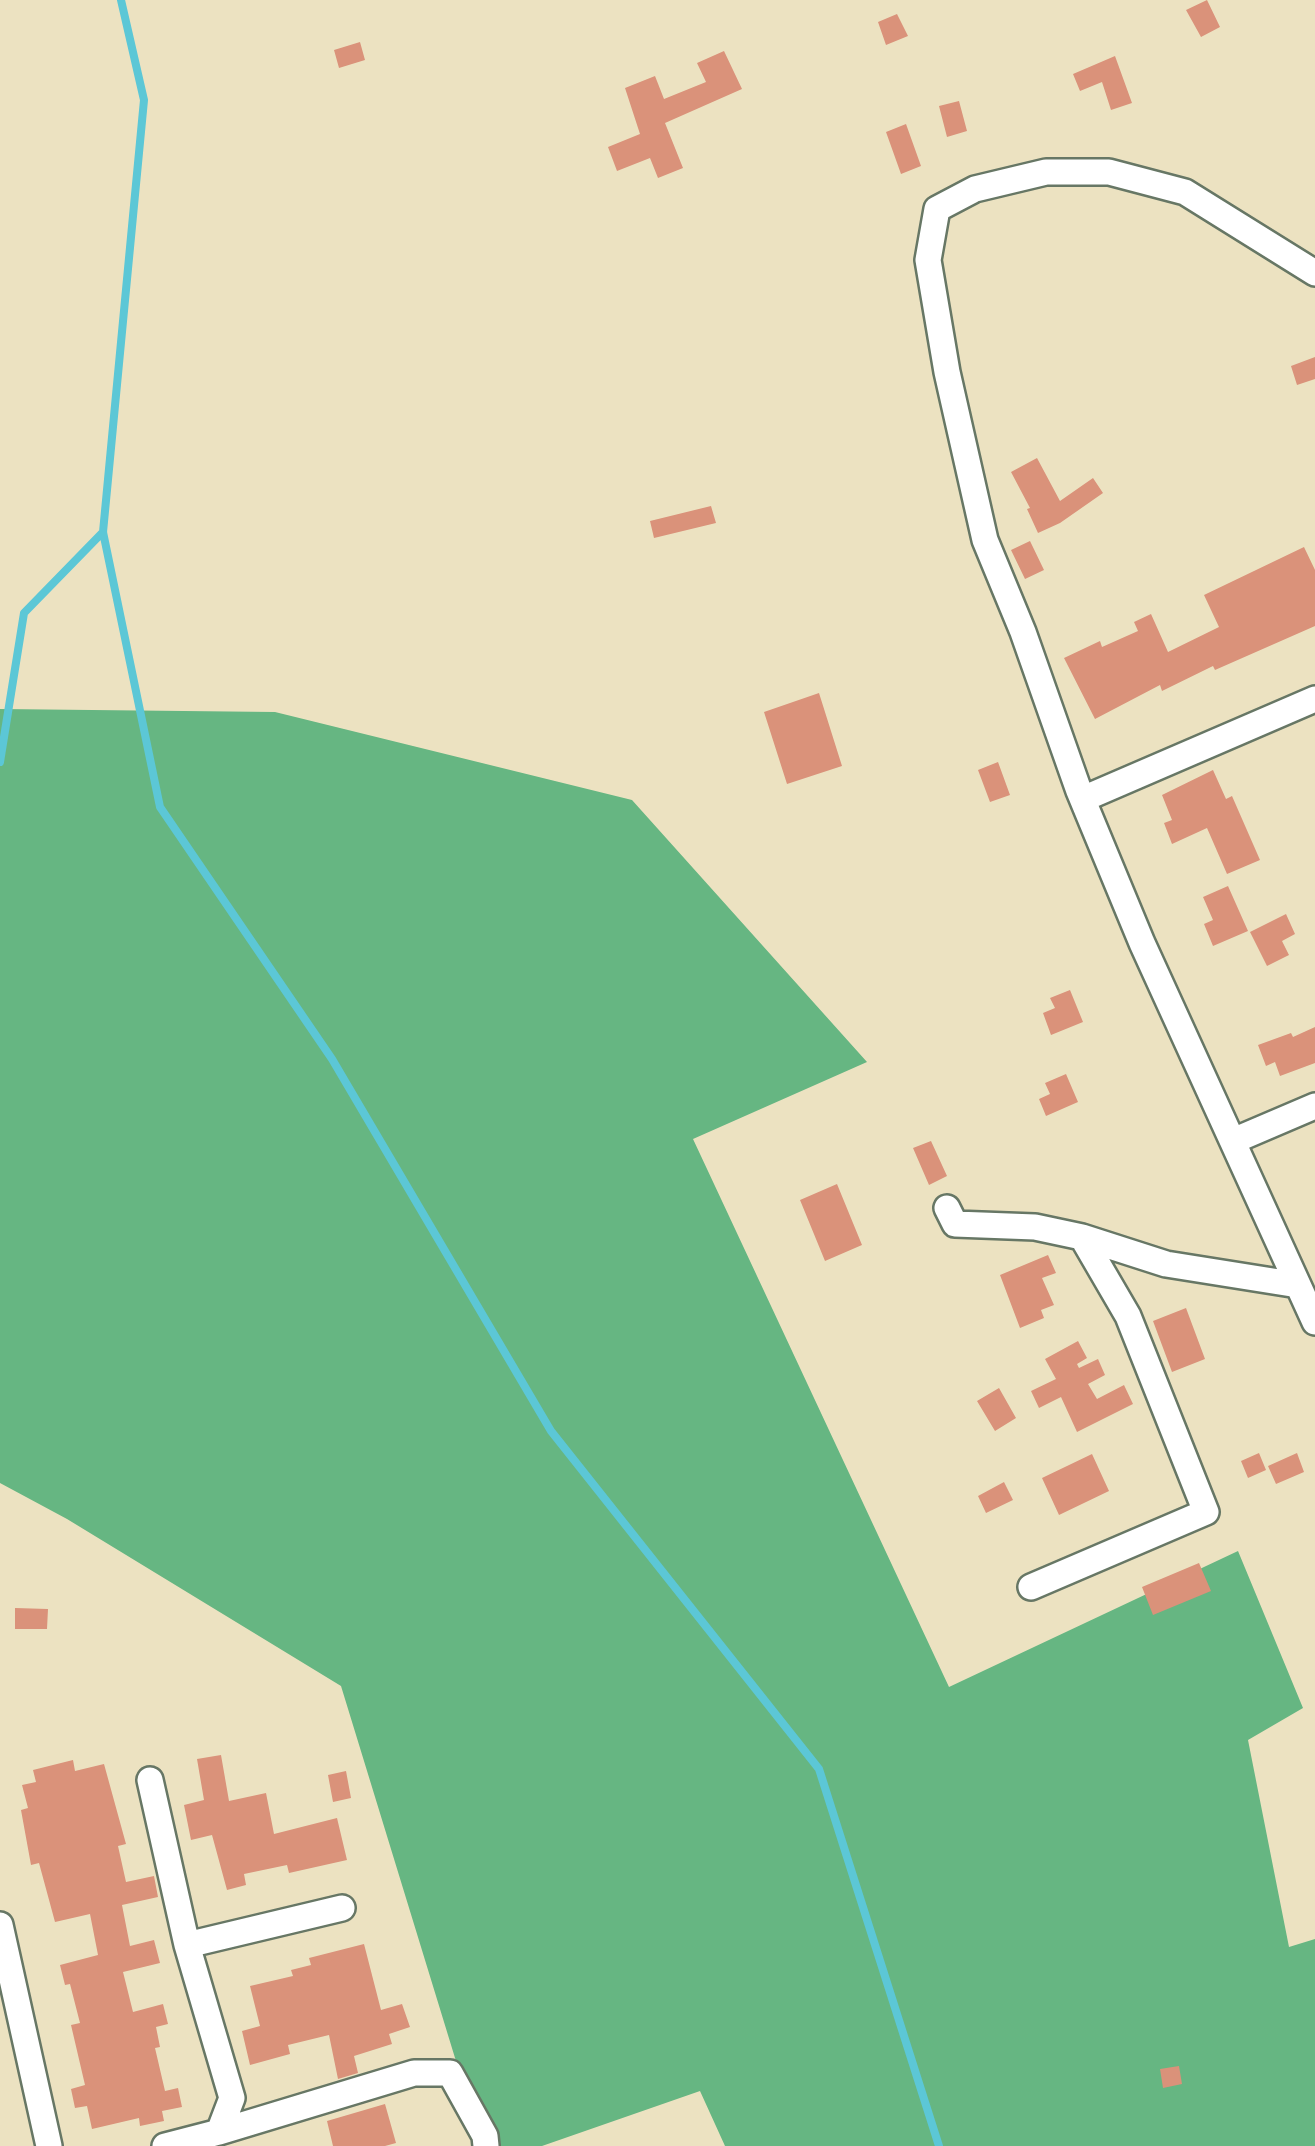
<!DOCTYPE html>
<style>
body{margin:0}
canvas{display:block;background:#ece2c1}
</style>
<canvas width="1315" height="2146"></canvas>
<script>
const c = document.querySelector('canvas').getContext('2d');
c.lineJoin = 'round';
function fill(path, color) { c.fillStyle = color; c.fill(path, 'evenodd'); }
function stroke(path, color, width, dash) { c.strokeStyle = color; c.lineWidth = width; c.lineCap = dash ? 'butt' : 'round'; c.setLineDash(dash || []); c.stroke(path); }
const forest = new Path2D(`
 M 0,709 L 275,712 L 632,800 L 867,1062 L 693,1139 L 949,1687 L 1238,1551 L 1303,1708 L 1248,1740 L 1289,1947 L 1315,1939 L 1315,2146 L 725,2146 L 700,2091 L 542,2146 L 482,2146 L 341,1686 L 67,1519 L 0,1483 Z`);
const stream = new Path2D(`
 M 121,0 L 144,100 L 103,532 L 160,807 L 332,1059 L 551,1431 L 819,1769 L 939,2146
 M 0,762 L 24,613 L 103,532`);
const building = new Path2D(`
 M 1207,0 L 1220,27 L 1201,37 L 1186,10 Z
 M 897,14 L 908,36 L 886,45 L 878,22 Z
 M 360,42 L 365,60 L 339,68 L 334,50 Z
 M 724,51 L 742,89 L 665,123 L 683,168 L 658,178 L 650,158 L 617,171 L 608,147 L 640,134 L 625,88 L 655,76 L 664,99 L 706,82 L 697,63 Z
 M 1115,56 L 1132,103 L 1111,110 L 1102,82 L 1080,91 L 1073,74 Z
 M 959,101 L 967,131 L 947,137 L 939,106 Z
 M 906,124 L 921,166 L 901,174 L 886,132 Z
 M 1315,357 L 1315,379 L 1297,385 L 1291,366 Z
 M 1037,458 L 1060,501 L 1093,478 L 1103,493 L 1060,523 L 1038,533 L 1027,509 L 1030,508 L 1011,472 Z
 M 711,506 L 716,523 L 654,538 L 650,521 Z
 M 1030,541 L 1044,570 L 1025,579 L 1011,550 Z
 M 1304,547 L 1315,570 L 1315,626 L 1215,670 L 1213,666 L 1162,691 L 1160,685 L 1095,719 L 1064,658 L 1100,641 L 1102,647 L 1138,631 L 1134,622 L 1151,614 L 1168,652 L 1219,627 L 1204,595 Z
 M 819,693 L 842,766 L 787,784 L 764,712 Z
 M 998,762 L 1010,795 L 990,802 L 978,770 Z
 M 1213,770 L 1226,799 L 1232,796 L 1260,860 L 1227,874 L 1207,828 L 1172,844 L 1164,823 L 1172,820 L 1162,795 Z
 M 1228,886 L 1248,931 L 1213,946 L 1204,924 L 1213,920 L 1203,897 Z
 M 1286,914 L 1295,934 L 1282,941 L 1289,955 L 1267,966 L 1250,932 Z
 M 1070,990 L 1083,1022 L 1051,1035 L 1043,1013 L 1055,1008 L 1050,998 Z
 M 1315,1027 L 1315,1063 L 1280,1076 L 1275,1062 L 1266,1066 L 1258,1045 L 1291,1033 L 1293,1037 Z
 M 1066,1074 L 1078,1102 L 1046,1116 L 1039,1099 L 1050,1094 L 1045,1083 Z
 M 931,1141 L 947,1176 L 929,1185 L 913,1148 Z
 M 837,1184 L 862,1245 L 825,1261 L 800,1200 Z
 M 1048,1255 L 1056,1273 L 1042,1278 L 1054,1305 L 1041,1310 L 1044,1318 L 1020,1328 L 1000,1275 Z
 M 1186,1308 L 1205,1359 L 1172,1372 L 1153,1321 Z
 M 1078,1341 L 1087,1358 L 1077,1364 L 1079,1368 L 1098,1359 L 1105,1375 L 1088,1384 L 1097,1399 L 1124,1385 L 1133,1404 L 1077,1432 L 1061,1397 L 1039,1408 L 1031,1391 L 1056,1379 L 1045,1359 Z
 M 999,1388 L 1016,1418 L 995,1431 L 977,1401 Z
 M 1259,1453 L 1266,1470 L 1248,1478 L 1241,1461 Z
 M 1297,1453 L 1304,1472 L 1276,1484 L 1268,1466 Z
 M 1092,1454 L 1109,1491 L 1059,1515 L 1042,1478 Z
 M 1004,1482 L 1013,1500 L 986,1513 L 978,1496 Z
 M 1199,1563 L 1211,1591 L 1153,1615 L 1142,1587 Z
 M 15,1608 L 48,1609 L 47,1629 L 15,1629 Z
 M 221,1755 L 229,1801 L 266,1793 L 274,1834 L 337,1818 L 347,1860 L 289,1873 L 287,1865 L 244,1874 L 246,1885 L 227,1890 L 212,1835 L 191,1840 L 184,1805 L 204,1800 L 197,1759 Z
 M 73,1760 L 75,1771 L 104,1764 L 126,1844 L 118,1846 L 126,1882 L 154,1876 L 158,1897 L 122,1905 L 130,1946 L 154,1940 L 160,1963 L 123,1972 L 133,2012 L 163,2004 L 168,2024 L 156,2027 L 160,2047 L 155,2048 L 165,2091 L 178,2088 L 182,2107 L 162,2111 L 164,2121 L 140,2126 L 139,2118 L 92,2129 L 87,2106 L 75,2108 L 71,2089 L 85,2085 L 71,2025 L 80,2023 L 70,1984 L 65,1985 L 60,1965 L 98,1955 L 90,1914 L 55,1922 L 39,1863 L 31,1865 L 21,1810 L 28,1808 L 22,1785 L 36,1782 L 33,1770 Z
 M 346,1771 L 351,1798 L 333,1802 L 328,1775 Z
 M 364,1944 L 381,2010 L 402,2004 L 410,2027 L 389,2034 L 392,2044 L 354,2056 L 358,2073 L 338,2079 L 329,2035 L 288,2045 L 290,2054 L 250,2065 L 242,2031 L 260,2026 L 250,1986 L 293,1976 L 291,1970 L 311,1965 L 309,1958 Z
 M 1179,2066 L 1182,2084 L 1163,2088 L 1160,2069 Z
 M 385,2104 L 396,2143 L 385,2146 L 333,2146 L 327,2121 Z`);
const minor = new Path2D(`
 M 1315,273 L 1185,192 L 1109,172 L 1046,172 L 975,189 L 937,209 L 928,260 L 947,372 L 985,540 L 1023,632 L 1079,791 L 1142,943 L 1315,1322
 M 1083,799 L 1315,699
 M 1233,1141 L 1315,1106
 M 947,1208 L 955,1224 L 1035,1227 L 1082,1237 L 1166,1264 L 1298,1285
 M 1031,1587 L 1206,1512 L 1128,1316 L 1082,1237
 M 150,1780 L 187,1945 L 232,2098 L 219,2132 L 165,2146
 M 0,1925 L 49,2146
 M 187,1945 L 342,1908
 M 219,2132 L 414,2073 L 450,2073 L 485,2136 L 486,2146`);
fill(forest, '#66b682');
stroke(stream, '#5cc7d6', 8);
fill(building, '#da927a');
stroke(minor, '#677765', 30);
stroke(minor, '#fff', 25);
</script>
